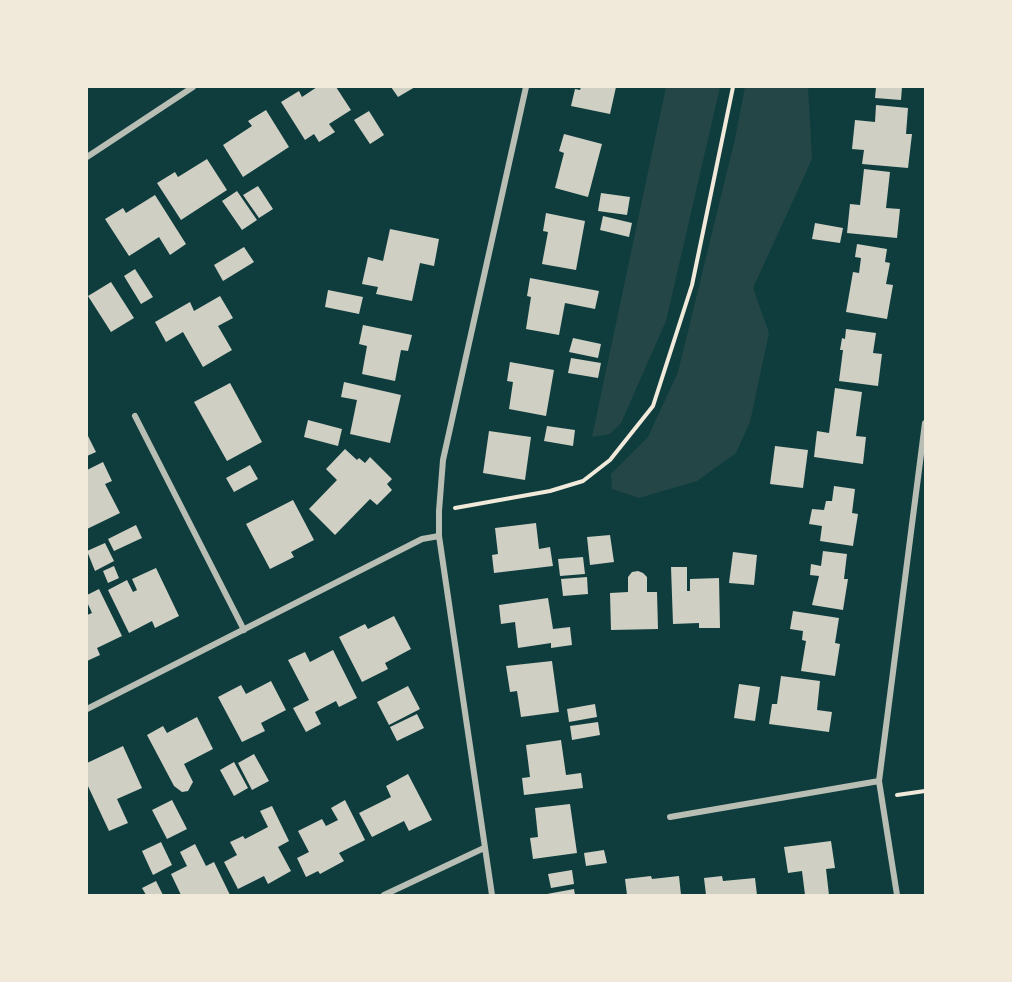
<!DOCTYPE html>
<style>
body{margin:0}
#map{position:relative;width:1012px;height:982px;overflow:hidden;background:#0f3d3e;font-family:"Source Sans 3",sans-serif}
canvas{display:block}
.frame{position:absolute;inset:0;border:88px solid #f1e9da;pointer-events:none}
</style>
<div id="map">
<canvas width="1012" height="982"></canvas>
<div class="frame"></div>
</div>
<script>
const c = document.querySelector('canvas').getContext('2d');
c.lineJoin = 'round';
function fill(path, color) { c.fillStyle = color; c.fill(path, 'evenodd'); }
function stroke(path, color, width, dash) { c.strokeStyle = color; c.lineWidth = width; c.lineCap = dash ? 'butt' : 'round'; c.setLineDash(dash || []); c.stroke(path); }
const green = new Path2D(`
 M 666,87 L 720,87 L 666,321 L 621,423 L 610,434 L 592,437 Z
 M 745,87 L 808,87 L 812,159 L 753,288 L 769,333 L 750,422 L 736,453 L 697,481 L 639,498 L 612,489 L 611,474 L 648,437 L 678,372 L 735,139 Z`);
const building = new Path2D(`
 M 317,87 L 336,87 L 351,110 L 329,124 L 335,132 L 319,142 L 314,134 L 305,140 L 281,102 L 299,91 L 302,97 Z
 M 391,87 L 415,87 L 398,97 Z
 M 581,87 L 616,87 L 610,114 L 571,106 L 575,89 L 580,90 Z
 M 876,87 L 902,87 L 901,100 L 875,98 Z
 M 876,105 L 908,108 L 906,134 L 912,134 L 908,168 L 862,164 L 864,150 L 852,149 L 855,120 L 875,122 Z
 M 266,110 L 289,147 L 243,177 L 223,145 L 252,126 L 248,121 Z
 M 369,111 L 384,135 L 370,144 L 354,120 Z
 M 564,134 L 602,144 L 588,197 L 555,188 L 564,153 L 559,151 Z
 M 207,159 L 227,190 L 181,220 L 157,183 L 175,172 L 178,177 Z
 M 864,169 L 890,172 L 886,208 L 900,209 L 897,238 L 847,233 L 850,204 L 860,205 Z
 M 258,186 L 273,209 L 259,218 L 243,195 Z
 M 237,191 L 257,220 L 242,230 L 222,201 Z
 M 601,193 L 630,197 L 627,215 L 598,211 Z
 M 155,195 L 186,244 L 170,255 L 159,237 L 129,256 L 105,219 L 123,208 L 126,213 Z
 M 546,213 L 585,221 L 576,270 L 542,264 L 548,232 L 543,231 Z
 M 603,216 L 632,223 L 629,237 L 600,230 Z
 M 815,223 L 843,228 L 840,243 L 812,239 Z
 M 390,229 L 439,239 L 434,266 L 420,263 L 412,301 L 376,294 L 378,287 L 362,284 L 368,257 L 383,261 Z
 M 857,244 L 887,249 L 885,262 L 890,263 L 886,284 L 893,285 L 887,319 L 846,312 L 853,272 L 859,273 L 861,258 L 855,257 Z
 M 244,247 L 254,262 L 223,281 L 214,265 Z
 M 135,269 L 153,297 L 141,304 L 124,276 Z
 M 530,278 L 599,291 L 595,309 L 565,303 L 559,335 L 526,329 L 531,297 L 527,296 Z
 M 111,282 L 134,318 L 111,332 L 88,296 Z
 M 328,290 L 363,297 L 359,314 L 325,307 Z
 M 220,296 L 233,318 L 218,326 L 232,350 L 203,367 L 183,332 L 166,342 L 155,322 L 190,302 L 194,311 Z
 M 363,325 L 412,335 L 408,351 L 401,350 L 395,381 L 362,374 L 367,346 L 359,344 Z
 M 846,329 L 876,333 L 873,353 L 882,354 L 878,386 L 839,381 L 843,350 L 840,350 L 842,338 L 845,339 Z
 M 573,338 L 601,344 L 598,358 L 569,352 Z
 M 571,358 L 601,363 L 598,378 L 568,373 Z
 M 510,362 L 554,370 L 546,416 L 509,409 L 513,382 L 507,381 Z
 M 344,382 L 401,395 L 390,443 L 350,434 L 357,400 L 341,397 Z
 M 230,383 L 262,442 L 227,461 L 194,402 Z
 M 835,388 L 862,392 L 856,436 L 866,437 L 863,464 L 814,457 L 817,431 L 829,433 Z
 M 308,420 L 342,429 L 338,446 L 304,437 Z
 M 547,426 L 575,430 L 573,446 L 544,441 Z
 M 489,431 L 531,437 L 525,480 L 483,473 Z
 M 87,434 L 96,452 L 87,456 Z
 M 775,446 L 808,450 L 803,488 L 770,484 Z
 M 345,449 L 357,460 L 359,458 L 365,463 L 370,457 L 392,479 L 387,484 L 392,490 L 377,505 L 370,499 L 335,535 L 309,509 L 337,480 L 326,469 Z
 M 103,462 L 112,481 L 105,484 L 120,513 L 87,529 L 87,470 Z
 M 250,465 L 258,479 L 234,492 L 226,478 Z
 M 834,486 L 855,489 L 852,513 L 858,514 L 853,546 L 820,541 L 822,526 L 809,524 L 812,509 L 824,510 L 826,501 L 832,501 Z
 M 293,500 L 314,540 L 291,552 L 294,557 L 270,569 L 246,524 Z
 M 536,523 L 539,549 L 550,547 L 553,566 L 494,573 L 492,555 L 498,554 L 495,528 Z
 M 136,525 L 142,538 L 114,551 L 108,539 Z
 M 610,535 L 614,562 L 590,565 L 587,537 Z
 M 105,543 L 114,561 L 95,571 L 87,551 Z
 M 823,551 L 847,554 L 844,579 L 848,579 L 843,610 L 812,605 L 819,576 L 810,575 L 811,564 L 821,566 Z
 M 733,552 L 757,555 L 754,585 L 729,583 Z
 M 583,557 L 585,574 L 560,576 L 558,559 Z
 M 114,566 L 119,578 L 108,583 L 103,571 Z
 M 671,567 L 687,567 L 687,591 L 690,591 L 690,579 L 719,578 L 720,628 L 699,628 L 699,623 L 673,624 Z
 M 156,568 L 179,616 L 155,628 L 152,621 L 129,633 L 108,590 L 127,580 L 133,592 L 137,590 L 132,579 Z
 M 638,571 L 643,573 L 647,577 L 647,592 L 657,592 L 658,629 L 611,630 L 610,593 L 628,592 L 628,577 L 632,572 Z
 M 587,577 L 588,594 L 563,596 L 561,579 Z
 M 99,589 L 122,636 L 97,648 L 100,655 L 87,661 L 87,615 L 92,613 L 87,602 L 87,595 Z
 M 548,598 L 553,629 L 570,627 L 572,645 L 551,648 L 551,643 L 518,648 L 515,622 L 501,624 L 499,605 Z
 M 793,611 L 839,618 L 835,643 L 840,644 L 835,676 L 801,671 L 806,641 L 802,640 L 803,631 L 790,629 Z
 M 394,616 L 411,649 L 385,663 L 388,669 L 362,682 L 339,637 L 365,624 L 368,629 Z
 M 333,650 L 357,698 L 339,707 L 336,701 L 315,712 L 321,724 L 306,732 L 293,708 L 309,700 L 288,660 L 305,652 L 310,662 Z
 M 552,661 L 559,712 L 521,717 L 517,691 L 510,692 L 506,666 Z
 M 781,676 L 820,681 L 817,710 L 832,712 L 829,732 L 769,724 L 772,704 L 777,704 Z
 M 271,681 L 286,710 L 261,723 L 265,731 L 242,742 L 218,697 L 241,685 L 246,694 Z
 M 739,684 L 760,687 L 755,721 L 734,718 Z
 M 408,686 L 420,709 L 389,725 L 377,702 Z
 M 595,704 L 597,717 L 569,722 L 567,709 Z
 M 417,714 L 424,728 L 397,741 L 390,727 Z
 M 197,717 L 213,749 L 184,764 L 193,782 L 188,791 L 182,792 L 174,786 L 147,735 L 163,726 L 167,733 Z
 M 598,722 L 600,735 L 572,740 L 570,726 Z
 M 561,740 L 566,775 L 581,773 L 583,788 L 524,795 L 522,778 L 530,777 L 526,745 Z
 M 123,746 L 142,788 L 117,799 L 128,823 L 109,831 L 87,784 L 87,763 Z
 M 254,754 L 269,781 L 252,790 L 238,763 Z
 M 234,762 L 248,788 L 234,796 L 220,770 Z
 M 408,774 L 432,820 L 409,831 L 404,821 L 372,837 L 359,813 L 391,797 L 386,786 Z
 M 172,800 L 187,829 L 167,839 L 152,810 Z
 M 345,800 L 365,840 L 339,853 L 344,861 L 320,874 L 318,871 L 306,877 L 297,858 L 309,852 L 298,831 L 322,819 L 326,826 L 338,820 L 331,808 Z
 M 570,804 L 577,853 L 533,859 L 530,838 L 538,837 L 535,808 Z
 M 272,806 L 289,841 L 278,847 L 291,871 L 268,884 L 264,876 L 238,889 L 224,862 L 237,855 L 230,842 L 243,836 L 245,839 L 268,827 L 260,811 Z
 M 831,841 L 835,868 L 826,869 L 829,895 L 805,895 L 802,871 L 788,873 L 784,847 Z
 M 161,842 L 172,865 L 153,875 L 142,851 Z
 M 195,844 L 206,866 L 214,862 L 230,895 L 181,895 L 171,874 L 187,866 L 180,852 Z
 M 604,850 L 607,863 L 586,866 L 584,853 Z
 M 572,870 L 574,884 L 551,888 L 548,874 Z
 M 651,876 L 652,879 L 679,876 L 681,895 L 627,895 L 625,879 Z
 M 722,876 L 723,881 L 755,878 L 757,895 L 706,895 L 704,878 Z
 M 156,881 L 163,895 L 146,895 L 142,888 Z
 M 574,889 L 575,895 L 547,895 L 547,894 Z`);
const path = new Path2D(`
 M 455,508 L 550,491 L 583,481 L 610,460 L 653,406 L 692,285 L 733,87
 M 897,795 L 925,791`);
const minor = new Path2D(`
 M 87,157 L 193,87
 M 135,416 L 244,630
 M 87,709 L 422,539 L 439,536
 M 670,817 L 879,781
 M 384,895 L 484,848
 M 492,895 L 439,536 L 439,511 L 443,460 L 526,87
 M 897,895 L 879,781 L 925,423`);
fill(green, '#244646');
fill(building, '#cfcfc3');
stroke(path, '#f1e9da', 4);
stroke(minor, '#b8beb3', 6);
</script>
